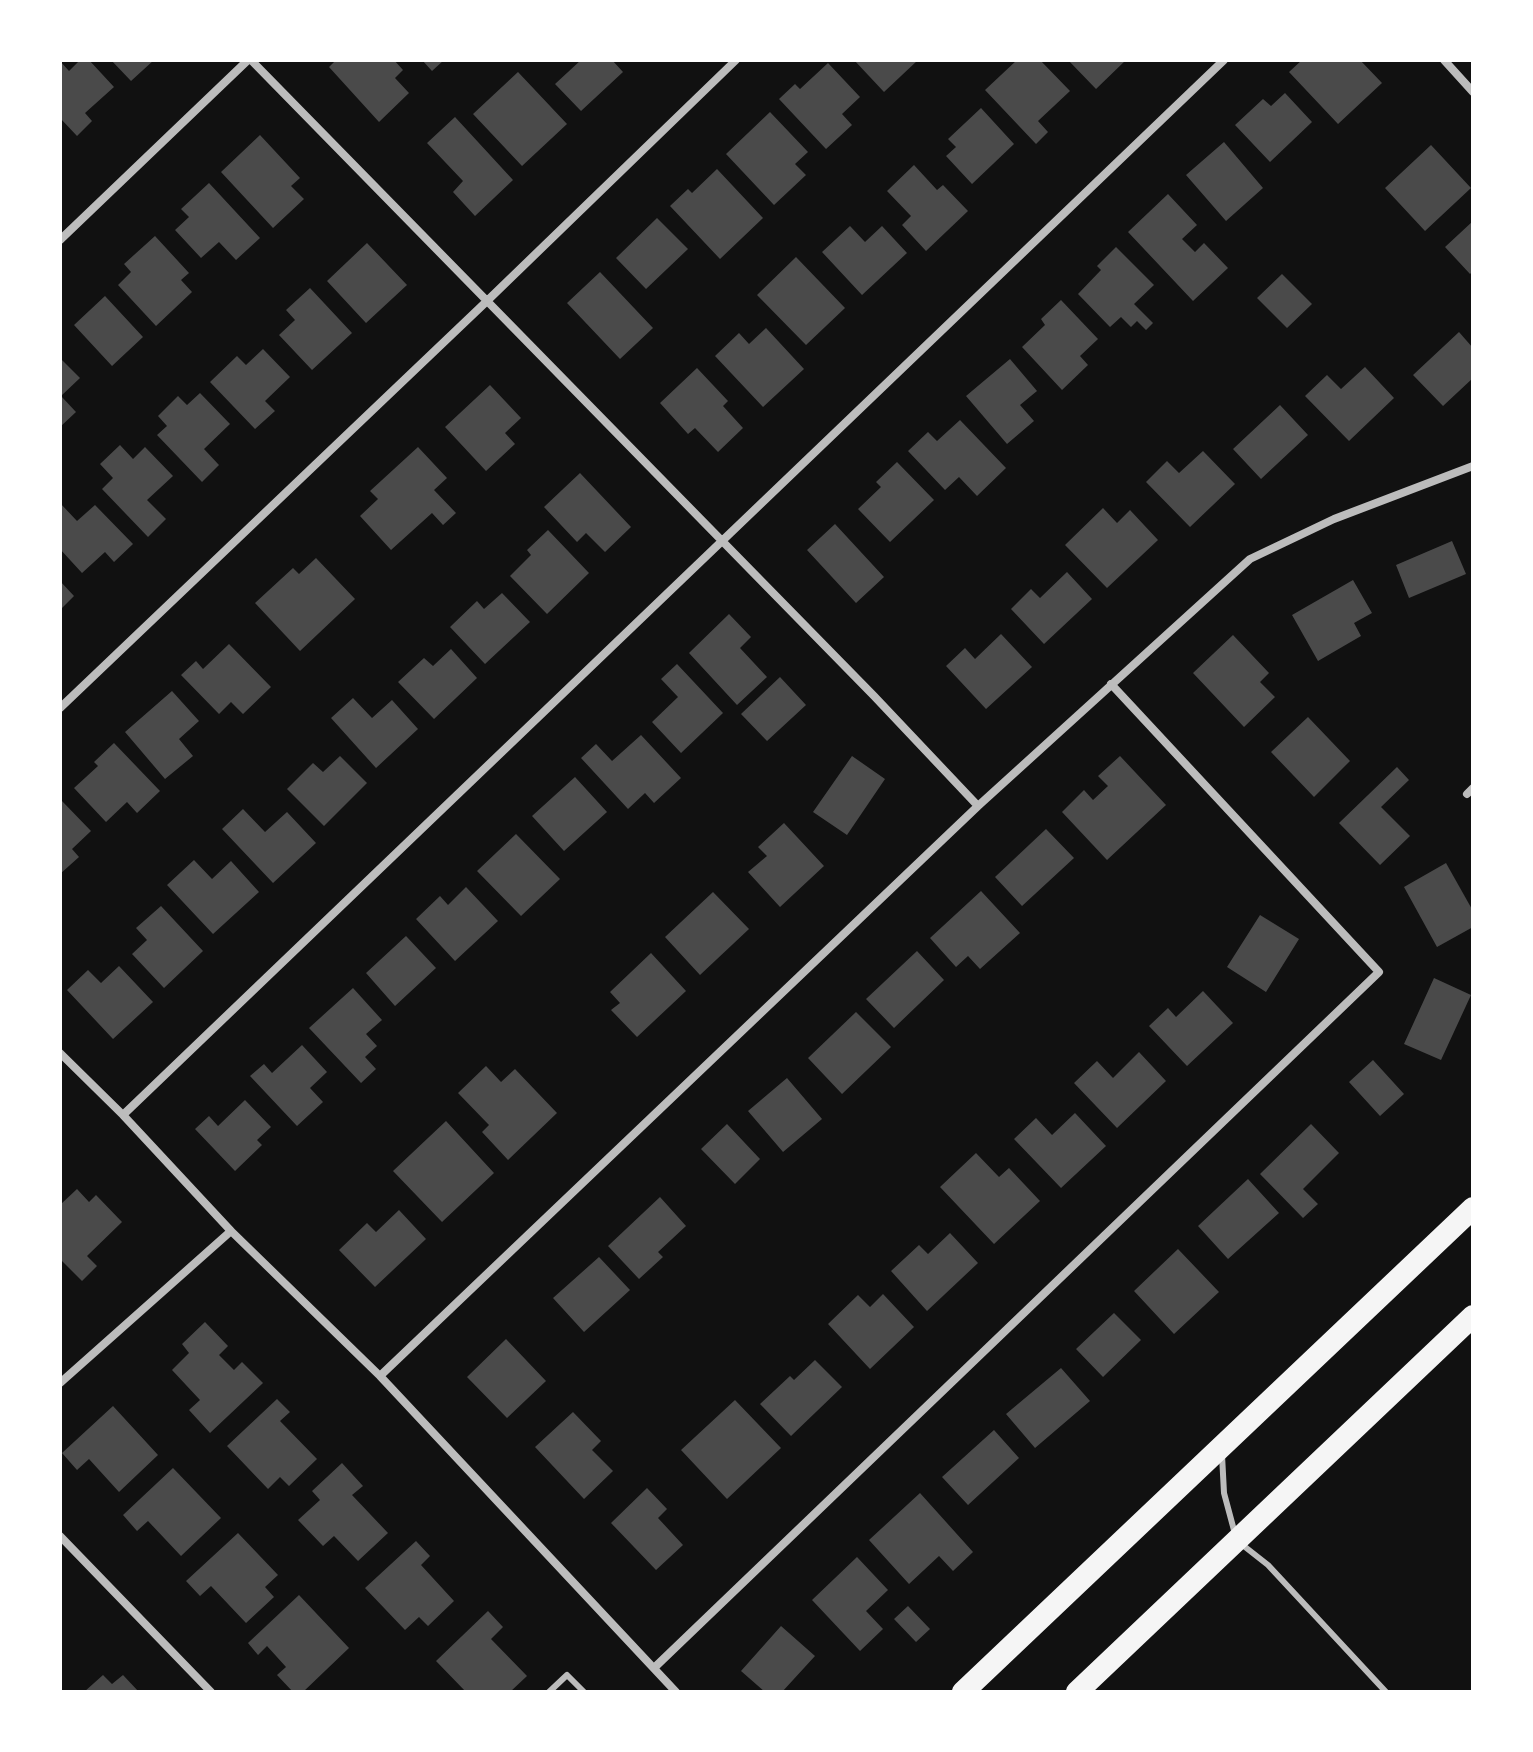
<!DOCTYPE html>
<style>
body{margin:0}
#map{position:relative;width:1533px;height:1752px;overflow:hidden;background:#111;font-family:Helvetica,sans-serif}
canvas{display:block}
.frame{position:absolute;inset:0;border:62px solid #fff;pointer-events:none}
</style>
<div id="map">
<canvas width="1533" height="1752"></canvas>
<div class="frame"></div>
</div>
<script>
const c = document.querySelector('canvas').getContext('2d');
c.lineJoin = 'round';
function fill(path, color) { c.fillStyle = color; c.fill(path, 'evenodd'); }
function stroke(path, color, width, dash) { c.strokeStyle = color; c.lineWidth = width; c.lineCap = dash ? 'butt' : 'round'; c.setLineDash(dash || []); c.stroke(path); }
const building = new Path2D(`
 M 80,60 L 89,60 L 114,87 L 85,113 L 92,121 L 77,136 L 60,118 L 60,61 L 69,71 Z
 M 111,60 L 154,60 L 131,81 Z
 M 336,60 L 394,60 L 403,70 L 395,78 L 409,93 L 379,122 L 329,67 Z
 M 422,60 L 444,60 L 432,71 Z
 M 581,60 L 612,60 L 623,72 L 581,111 L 555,84 Z
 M 854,60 L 918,60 L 884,92 Z
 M 1017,60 L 1040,60 L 1070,91 L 1038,121 L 1048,132 L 1036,144 L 985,90 Z
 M 1068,60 L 1126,60 L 1096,89 Z
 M 1302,60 L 1360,60 L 1382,83 L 1338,124 L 1289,72 Z
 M 828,63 L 860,97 L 842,114 L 852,125 L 826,149 L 779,99 L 795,84 L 800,89 Z
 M 518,72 L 567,124 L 522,166 L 473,114 Z
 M 1285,93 L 1312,122 L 1270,162 L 1235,125 L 1263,99 L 1271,106 Z
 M 981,108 L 1014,144 L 972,184 L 946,156 L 956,147 L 948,139 Z
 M 770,112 L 808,152 L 795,164 L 806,175 L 774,205 L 726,154 Z
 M 455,117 L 513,180 L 475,216 L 453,192 L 463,181 L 427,143 Z
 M 260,135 L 300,178 L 291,186 L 304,199 L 273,228 L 221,172 Z
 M 1224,142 L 1263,188 L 1226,221 L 1186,175 Z
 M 1431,145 L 1471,188 L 1425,231 L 1385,188 Z
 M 914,165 L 937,190 L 943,185 L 968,211 L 926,251 L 902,225 L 911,216 L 887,191 Z
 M 717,169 L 763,218 L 720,259 L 670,206 L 688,189 L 692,193 Z
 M 209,183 L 260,238 L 236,260 L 219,242 L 201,258 L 175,230 L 189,217 L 181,209 Z
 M 1168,194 L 1197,225 L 1182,239 L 1195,252 L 1204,243 L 1228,268 L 1193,301 L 1128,232 Z
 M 657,218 L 688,249 L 646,289 L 616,258 Z
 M 1473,221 L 1473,271 L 1470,274 L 1445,247 Z
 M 850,226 L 865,242 L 882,226 L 907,253 L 862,295 L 822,252 Z
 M 155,236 L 189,273 L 181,280 L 192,292 L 156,326 L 118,285 L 131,272 L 124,264 Z
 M 367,243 L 407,285 L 366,323 L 327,281 Z
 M 1116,247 L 1154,285 L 1134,304 L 1153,323 L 1146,330 L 1137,321 L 1131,327 L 1121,317 L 1110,327 L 1078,294 L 1101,270 L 1097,266 Z
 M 796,257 L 845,308 L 806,345 L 757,295 Z
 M 600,272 L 653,328 L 620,359 L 567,303 Z
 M 1282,274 L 1312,304 L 1287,328 L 1257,298 Z
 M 310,288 L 352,333 L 312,370 L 279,335 L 295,320 L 286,310 Z
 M 105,296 L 143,337 L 112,366 L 74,325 Z
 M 1061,300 L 1098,339 L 1080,356 L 1088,365 L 1062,390 L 1022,347 L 1045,325 L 1041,319 Z
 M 766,328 L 804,369 L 763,407 L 715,356 L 739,333 L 749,344 Z
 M 1459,332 L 1473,348 L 1473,378 L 1443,406 L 1413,375 Z
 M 263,349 L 290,377 L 265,401 L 275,411 L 255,429 L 210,382 L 237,356 L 246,365 Z
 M 60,358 L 80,378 L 61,396 L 76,412 L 60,427 Z
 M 1010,359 L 1037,391 L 1020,405 L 1034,421 L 1007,444 L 966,396 Z
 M 1365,367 L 1394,398 L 1349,441 L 1305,396 L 1327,375 L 1341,389 Z
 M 697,368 L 728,401 L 723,406 L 743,428 L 718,452 L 695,428 L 688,434 L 660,403 Z
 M 490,385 L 521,418 L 505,433 L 515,444 L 486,471 L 445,427 Z
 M 200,393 L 230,424 L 204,449 L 219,465 L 202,482 L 157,435 L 167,426 L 158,416 L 178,396 L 187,405 Z
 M 1280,405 L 1308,435 L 1261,479 L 1233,449 Z
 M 960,420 L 1006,468 L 977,496 L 959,477 L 945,490 L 908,451 L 928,432 L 937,441 Z
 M 120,445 L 133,459 L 145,447 L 173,476 L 147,500 L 166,519 L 148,537 L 102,489 L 113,478 L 100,464 Z
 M 418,447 L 447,478 L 434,490 L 456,513 L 443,525 L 432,513 L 391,550 L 360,516 L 378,499 L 370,491 Z
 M 1203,451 L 1235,484 L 1190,527 L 1146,482 L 1167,461 L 1179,473 Z
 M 897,462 L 934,500 L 890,542 L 858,509 L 881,487 L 876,482 Z
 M 580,473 L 631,527 L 605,552 L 586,533 L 577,542 L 544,507 Z
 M 60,503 L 77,521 L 95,505 L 133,544 L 114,562 L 105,552 L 82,573 L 60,549 Z
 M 1103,508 L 1117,523 L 1130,510 L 1158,540 L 1107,588 L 1065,545 Z
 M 835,524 L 884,577 L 856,603 L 807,550 Z
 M 548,530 L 589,573 L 547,614 L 510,576 L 531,555 L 527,550 Z
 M 1452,541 L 1466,574 L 1409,598 L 1396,565 Z
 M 316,558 L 355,599 L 300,651 L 255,603 L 293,568 L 299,574 Z
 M 1067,572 L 1092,599 L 1044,644 L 1011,609 L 1031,589 L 1040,598 Z
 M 1353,580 L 1372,613 L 1354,623 L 1361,636 L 1318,661 L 1292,615 Z
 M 60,581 L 74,596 L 60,610 Z
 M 502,593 L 530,622 L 485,664 L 450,627 L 477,601 L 484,609 Z
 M 729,614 L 751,637 L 740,648 L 767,677 L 737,705 L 689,653 Z
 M 1001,634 L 1032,667 L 986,709 L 946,666 L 965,648 L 975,659 Z
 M 1233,635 L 1269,673 L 1260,682 L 1275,697 L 1244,727 L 1193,673 Z
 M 229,644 L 271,687 L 243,714 L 231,702 L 219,714 L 181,675 L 196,661 L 203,669 Z
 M 451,649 L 477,678 L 434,719 L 398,682 L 424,658 L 433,666 Z
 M 677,664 L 723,713 L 681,753 L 652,722 L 678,697 L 661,679 Z
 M 780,677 L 806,705 L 767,741 L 741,714 Z
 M 172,691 L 199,721 L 179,739 L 193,756 L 165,779 L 125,732 Z
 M 353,698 L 372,718 L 392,700 L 418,729 L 376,768 L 331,718 Z
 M 1308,717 L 1350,761 L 1314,797 L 1271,752 Z
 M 641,735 L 681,778 L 654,803 L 645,793 L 628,809 L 581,758 L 596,744 L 612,761 Z
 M 114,743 L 160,791 L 137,813 L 127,802 L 106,822 L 74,788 L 98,766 L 94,762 Z
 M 340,756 L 367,783 L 324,826 L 287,789 L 313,763 L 323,772 Z
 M 852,756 L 885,779 L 847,835 L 813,812 Z
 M 1120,756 L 1166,805 L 1107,860 L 1062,812 L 1084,790 L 1093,800 L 1108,786 L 1098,776 Z
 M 1397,767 L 1409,780 L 1381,807 L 1410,836 L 1380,865 L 1339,823 Z
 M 575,777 L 607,812 L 564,851 L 532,816 Z
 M 62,801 L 91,831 L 72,849 L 79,857 L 60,874 L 60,803 Z
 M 243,809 L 265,832 L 287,812 L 316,843 L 273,883 L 222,829 Z
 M 784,823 L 824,866 L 780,907 L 748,872 L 767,856 L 758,847 Z
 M 1046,829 L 1074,858 L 1022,906 L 995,877 Z
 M 516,834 L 560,879 L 521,916 L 477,871 Z
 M 194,860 L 212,879 L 231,861 L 259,892 L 213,934 L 167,885 Z
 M 1446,863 L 1473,911 L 1473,927 L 1437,947 L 1404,887 Z
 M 466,887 L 498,921 L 455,961 L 416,919 L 440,896 L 448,905 Z
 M 981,891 L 1020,933 L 980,969 L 968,956 L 956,967 L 930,938 Z
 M 713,892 L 749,929 L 700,975 L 665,937 Z
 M 161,906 L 203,951 L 164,988 L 132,954 L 147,940 L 136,928 Z
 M 1260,915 L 1299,939 L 1266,992 L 1227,967 Z
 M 406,936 L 436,968 L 395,1006 L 366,973 Z
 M 917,951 L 944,980 L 894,1028 L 866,999 Z
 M 651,953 L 686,991 L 637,1037 L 611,1010 L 620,1003 L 610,992 Z
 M 119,966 L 153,1002 L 113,1039 L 67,990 L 88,970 L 101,983 Z
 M 1434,978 L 1471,995 L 1441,1060 L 1404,1044 Z
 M 353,988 L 382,1020 L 366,1034 L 377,1046 L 365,1057 L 376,1069 L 361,1083 L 309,1028 Z
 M 1203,991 L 1233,1023 L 1187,1066 L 1149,1026 L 1168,1008 L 1176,1017 Z
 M 856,1012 L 891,1047 L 842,1094 L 808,1058 Z
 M 302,1045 L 327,1072 L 310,1088 L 323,1102 L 297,1126 L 250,1076 L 264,1064 L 272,1073 Z
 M 1139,1052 L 1166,1081 L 1117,1128 L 1074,1083 L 1097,1061 L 1113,1078 Z
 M 1373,1060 L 1404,1094 L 1380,1116 L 1349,1082 Z
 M 486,1066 L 501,1082 L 515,1069 L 557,1113 L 508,1160 L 482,1132 L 489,1125 L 458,1093 Z
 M 787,1078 L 822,1119 L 783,1152 L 748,1111 Z
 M 245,1100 L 271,1127 L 257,1140 L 262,1145 L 235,1171 L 195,1129 L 209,1116 L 218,1126 Z
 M 1075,1113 L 1106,1146 L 1061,1188 L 1014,1139 L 1036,1118 L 1052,1135 Z
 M 446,1121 L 494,1173 L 442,1222 L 393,1171 Z
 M 727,1124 L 760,1159 L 735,1184 L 701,1149 Z
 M 1311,1124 L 1339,1153 L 1303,1189 L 1318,1204 L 1303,1218 L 1260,1174 Z
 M 976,1153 L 999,1177 L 1009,1168 L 1040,1201 L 994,1244 L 940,1187 Z
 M 1248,1179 L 1279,1213 L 1228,1259 L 1198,1226 Z
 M 77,1189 L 89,1202 L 96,1195 L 122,1222 L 87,1256 L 97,1266 L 82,1281 L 60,1259 L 60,1205 Z
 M 660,1197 L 686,1226 L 658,1252 L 663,1257 L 639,1279 L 608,1246 Z
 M 399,1210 L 426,1239 L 375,1287 L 339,1250 L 367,1223 L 376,1232 Z
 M 950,1233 L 978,1263 L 927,1311 L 891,1271 L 919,1245 L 928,1254 Z
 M 1178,1249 L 1219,1292 L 1174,1334 L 1134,1291 Z
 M 599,1257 L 630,1290 L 584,1332 L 553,1298 Z
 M 883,1294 L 914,1327 L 870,1369 L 828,1324 L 858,1295 L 870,1307 Z
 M 1114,1313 L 1141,1340 L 1103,1377 L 1076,1349 Z
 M 205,1322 L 228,1346 L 219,1355 L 234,1370 L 242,1362 L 263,1383 L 210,1433 L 189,1410 L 200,1400 L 172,1370 L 189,1353 L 182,1344 Z
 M 506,1339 L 546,1381 L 507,1418 L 467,1377 Z
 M 815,1360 L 842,1387 L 791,1436 L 760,1404 L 790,1376 L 794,1380 Z
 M 1061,1368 L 1090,1401 L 1035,1448 L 1006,1414 Z
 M 277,1399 L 290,1412 L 280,1421 L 317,1459 L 289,1486 L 280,1477 L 268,1489 L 227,1446 Z
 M 735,1400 L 781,1448 L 727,1499 L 681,1450 Z
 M 113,1406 L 158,1455 L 119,1492 L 89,1459 L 77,1470 L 62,1453 Z
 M 573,1412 L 601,1441 L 592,1450 L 613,1471 L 584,1499 L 535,1447 Z
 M 994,1430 L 1019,1458 L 968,1505 L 942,1477 Z
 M 342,1463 L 363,1486 L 352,1495 L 388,1533 L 358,1561 L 334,1536 L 323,1546 L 298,1520 L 320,1500 L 312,1491 Z
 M 173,1468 L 221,1518 L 181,1556 L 148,1521 L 137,1531 L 123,1515 Z
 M 647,1488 L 667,1509 L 658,1518 L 683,1545 L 656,1570 L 611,1523 Z
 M 920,1493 L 973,1552 L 953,1571 L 939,1556 L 909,1584 L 869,1540 Z
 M 238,1533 L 278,1575 L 265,1587 L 274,1597 L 246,1623 L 211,1586 L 200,1596 L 186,1581 Z
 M 416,1541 L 430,1556 L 421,1565 L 454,1601 L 428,1626 L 419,1617 L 405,1630 L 365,1588 Z
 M 857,1557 L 888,1590 L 866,1611 L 883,1629 L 860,1651 L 812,1600 Z
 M 299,1595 L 349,1648 L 303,1692 L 293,1692 L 277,1675 L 286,1667 L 267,1646 L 258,1655 L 248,1643 Z
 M 908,1606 L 930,1629 L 916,1642 L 894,1619 Z
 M 488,1611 L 503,1627 L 491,1639 L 527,1676 L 510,1692 L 466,1692 L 436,1661 Z
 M 781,1626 L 815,1656 L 782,1692 L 765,1692 L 741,1671 Z
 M 103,1675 L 112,1684 L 123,1675 L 139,1692 L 84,1692 Z`);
const service = new Path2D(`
 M 1222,1455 L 1224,1493 L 1235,1534
 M 1240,1543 L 1268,1565 L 1386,1692
 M 549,1692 L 567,1675 L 584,1692`);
const minor = new Path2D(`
 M 251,60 L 874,696 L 978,806
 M 1444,60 L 1473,92
 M 60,240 L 248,60
 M 60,708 L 487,301 L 736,60
 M 1467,794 L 1473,788
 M 60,1053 L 123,1115 L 231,1231 L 380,1376 L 676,1692
 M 123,1115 L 1224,60
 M 380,1376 L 978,806 L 1250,559 L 1334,519 L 1473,466
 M 60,1383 L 231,1231
 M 60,1536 L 211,1692
 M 654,1668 L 1379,972 L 1111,684`);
const trunk = new Path2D(`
 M 963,1692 L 1473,1208
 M 1077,1692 L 1473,1316`);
fill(building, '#4a4a4a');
stroke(service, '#bcbcbc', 6);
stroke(minor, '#bcbcbc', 8);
stroke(trunk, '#f5f5f5', 22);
</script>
